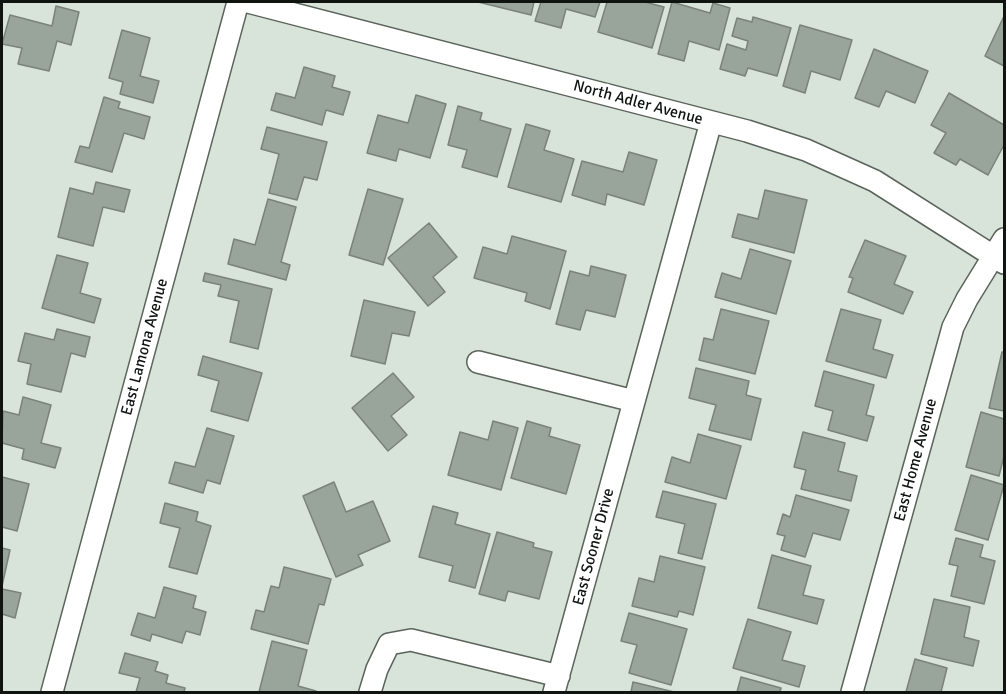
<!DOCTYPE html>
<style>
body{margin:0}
#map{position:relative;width:1006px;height:694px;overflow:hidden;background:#d8e4d9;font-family:Signika,sans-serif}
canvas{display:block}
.frame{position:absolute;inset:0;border:3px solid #101411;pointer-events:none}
</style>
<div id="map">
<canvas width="1006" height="694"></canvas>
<div class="frame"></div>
</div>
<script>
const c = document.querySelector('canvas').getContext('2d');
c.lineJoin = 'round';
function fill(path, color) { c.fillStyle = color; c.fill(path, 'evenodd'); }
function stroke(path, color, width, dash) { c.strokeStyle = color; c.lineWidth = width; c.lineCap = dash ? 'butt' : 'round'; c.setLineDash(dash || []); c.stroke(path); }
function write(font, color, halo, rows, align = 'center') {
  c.font = font + ' Signika,sans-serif'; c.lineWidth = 6; c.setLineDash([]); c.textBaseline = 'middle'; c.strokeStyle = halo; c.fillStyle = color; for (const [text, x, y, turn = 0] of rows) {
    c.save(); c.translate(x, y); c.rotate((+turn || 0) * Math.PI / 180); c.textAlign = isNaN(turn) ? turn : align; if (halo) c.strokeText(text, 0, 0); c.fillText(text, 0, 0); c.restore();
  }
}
const building = new Path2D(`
 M 478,2 L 534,2 L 531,15 Z
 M 541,2 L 600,2 L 595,17 L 566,9 L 561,28 L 535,21 Z
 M 607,2 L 645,2 L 664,7 L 652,48 L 598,32 Z
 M 672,2 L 710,13 L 713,3 L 730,8 L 719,50 L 689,41 L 684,61 L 658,54 Z
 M 56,6 L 79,12 L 71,45 L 57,41 L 49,71 L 18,64 L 22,48 L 2,44 L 10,15 L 52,26 Z
 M 1004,16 L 1004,66 L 985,56 Z
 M 753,17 L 791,28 L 777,76 L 748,68 L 745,76 L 720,69 L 727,44 L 746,50 L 748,41 L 732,36 L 737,18 L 752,22 Z
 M 800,25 L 852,40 L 840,80 L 811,71 L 805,93 L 783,86 Z
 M 122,30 L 150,38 L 140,76 L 159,81 L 153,103 L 120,94 L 123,82 L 109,78 Z
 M 874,49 L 928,71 L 915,103 L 886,91 L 879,107 L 855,98 Z
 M 304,67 L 335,76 L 332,87 L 350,92 L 343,115 L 326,110 L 322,125 L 271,110 L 276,93 L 295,98 Z
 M 949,93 L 1004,125 L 1004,145 L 988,175 L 960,159 L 956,165 L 934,153 L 946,133 L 931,125 Z
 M 416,95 L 446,104 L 430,158 L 399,149 L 396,161 L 367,153 L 378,115 L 408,123 Z
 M 104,97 L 120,102 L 118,108 L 150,117 L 144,139 L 124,133 L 112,172 L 75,162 L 80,146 L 89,148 Z
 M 458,106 L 482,113 L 480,120 L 511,129 L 497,177 L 462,167 L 467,150 L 448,145 Z
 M 526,124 L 550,131 L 544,150 L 574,159 L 561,202 L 508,187 Z
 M 267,127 L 327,142 L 317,180 L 304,177 L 297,200 L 269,193 L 279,154 L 261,149 Z
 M 629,152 L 657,160 L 644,205 L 607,194 L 605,205 L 572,195 L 582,161 L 623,172 Z
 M 96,182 L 130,190 L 124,212 L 103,207 L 93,246 L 58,237 L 70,188 L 93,194 Z
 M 368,189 L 403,199 L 383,265 L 349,255 Z
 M 765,190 L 807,200 L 794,253 L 732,237 L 738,214 L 758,219 Z
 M 268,199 L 296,207 L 281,262 L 290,265 L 286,280 L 228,264 L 234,239 L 255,245 Z
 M 429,223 L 457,257 L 433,277 L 445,292 L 428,306 L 388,258 Z
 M 512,236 L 566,251 L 550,309 L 525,301 L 527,293 L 474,278 L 483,247 L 507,254 Z
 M 865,240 L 906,256 L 894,284 L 913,292 L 903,314 L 848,292 L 853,278 L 849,277 Z
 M 750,249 L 791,261 L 776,314 L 715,297 L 722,273 L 741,279 Z
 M 57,255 L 88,263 L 80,293 L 101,299 L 94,323 L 42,308 Z
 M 591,266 L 626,275 L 615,317 L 586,310 L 580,330 L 556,324 L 570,271 L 589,276 Z
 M 205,273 L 272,289 L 258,349 L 230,342 L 239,301 L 218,296 L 221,285 L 203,281 Z
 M 364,300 L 415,312 L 409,336 L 392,333 L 385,364 L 351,356 Z
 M 721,309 L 769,321 L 755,374 L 699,360 L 704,338 L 713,340 Z
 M 841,309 L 881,320 L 873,349 L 893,355 L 886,378 L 826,361 Z
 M 57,329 L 90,337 L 85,357 L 71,353 L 61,392 L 27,384 L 31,364 L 18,361 L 25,333 L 54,340 Z
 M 1002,352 L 1004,352 L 1004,411 L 989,408 Z
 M 203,356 L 262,373 L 248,421 L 211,411 L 219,381 L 198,375 Z
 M 696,368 L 749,381 L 746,395 L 761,399 L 751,440 L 709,430 L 716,405 L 689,398 Z
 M 824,371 L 874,385 L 866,415 L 874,417 L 867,441 L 828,430 L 833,411 L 815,406 Z
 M 393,373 L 414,397 L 391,416 L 407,435 L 388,451 L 352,408 Z
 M 23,397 L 51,405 L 41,443 L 61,448 L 55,468 L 22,459 L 24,449 L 2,443 L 3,411 L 19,415 Z
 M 981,412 L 1004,419 L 1004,456 L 999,476 L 966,467 Z
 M 493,421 L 518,428 L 501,490 L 448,475 L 460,432 L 488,440 Z
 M 527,421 L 551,428 L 549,436 L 580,445 L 566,494 L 511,478 Z
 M 207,428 L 234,436 L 220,484 L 207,480 L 203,493 L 169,483 L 175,462 L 195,467 Z
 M 803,432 L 845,443 L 838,471 L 857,476 L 851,501 L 801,489 L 806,470 L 794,467 Z
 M 698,434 L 741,446 L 726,499 L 665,482 L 672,457 L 690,463 Z
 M 971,475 L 1004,485 L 988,540 L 955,530 Z
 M 2,477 L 29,484 L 17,531 L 2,527 Z
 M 334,482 L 346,512 L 373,501 L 390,541 L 358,555 L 363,565 L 336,577 L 303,496 Z
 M 663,491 L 716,504 L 702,559 L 678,553 L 685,524 L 656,517 Z
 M 796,495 L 849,510 L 840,540 L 813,533 L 805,557 L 781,550 L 785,536 L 777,534 L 783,514 L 790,517 Z
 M 165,503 L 198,512 L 196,521 L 211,526 L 197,574 L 169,567 L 180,528 L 160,523 Z
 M 433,506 L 458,513 L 455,524 L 490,534 L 475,588 L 449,581 L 453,566 L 419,557 Z
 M 497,532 L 534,543 L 533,547 L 552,552 L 539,599 L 508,591 L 505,601 L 479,594 Z
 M 956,538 L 983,545 L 980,557 L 995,561 L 984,604 L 951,596 L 958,566 L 949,564 Z
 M 2,548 L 10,550 L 2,586 Z
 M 772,555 L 811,566 L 803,595 L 824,600 L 817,624 L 758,608 Z
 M 660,556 L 705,567 L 693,615 L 679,611 L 677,617 L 632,606 L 639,578 L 654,582 Z
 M 284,567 L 331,579 L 324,605 L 319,604 L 308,644 L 251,629 L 256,610 L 264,612 L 271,586 L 279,588 Z
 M 164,587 L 196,596 L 193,608 L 206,612 L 200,635 L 186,631 L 182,643 L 152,634 L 150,641 L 131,635 L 138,613 L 155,618 Z
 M 2,589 L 21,593 L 15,618 L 2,614 Z
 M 934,599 L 970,607 L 964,637 L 979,641 L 973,666 L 921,654 Z
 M 629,613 L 687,629 L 671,685 L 629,673 L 637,645 L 621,641 Z
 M 748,619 L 791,632 L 782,660 L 805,666 L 799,687 L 733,668 Z
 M 272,641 L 307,650 L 298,686 L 316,691 L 316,692 L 259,692 Z
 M 125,653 L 158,662 L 155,671 L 168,675 L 166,683 L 185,688 L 184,692 L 136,692 L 140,678 L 119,673 Z
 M 915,659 L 947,668 L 941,692 L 906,692 Z
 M 741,677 L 781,688 L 780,692 L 737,692 Z
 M 633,682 L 674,692 L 631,692 Z`);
const street = new Path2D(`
 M 248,2 L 747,131 L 806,150 L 875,181 L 1004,263
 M 478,362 L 634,401
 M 52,692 L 238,2
 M 370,692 L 377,669 L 389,644 L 411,640 L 559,676
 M 554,692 L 711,122
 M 852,692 L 953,327 L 967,299 L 1004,239`);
const streetNames = [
 ["North Adler Avenue",638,103,15],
 ["East Lamona Avenue",145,347,-75],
 ["East Home Avenue",916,460,-75],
 ["East Sooner Drive",594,547,-75]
];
fill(building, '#99a49a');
stroke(building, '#798379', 1.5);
stroke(street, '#5a645b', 24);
stroke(street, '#fff', 21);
write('16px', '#101411', '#fff', streetNames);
</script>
